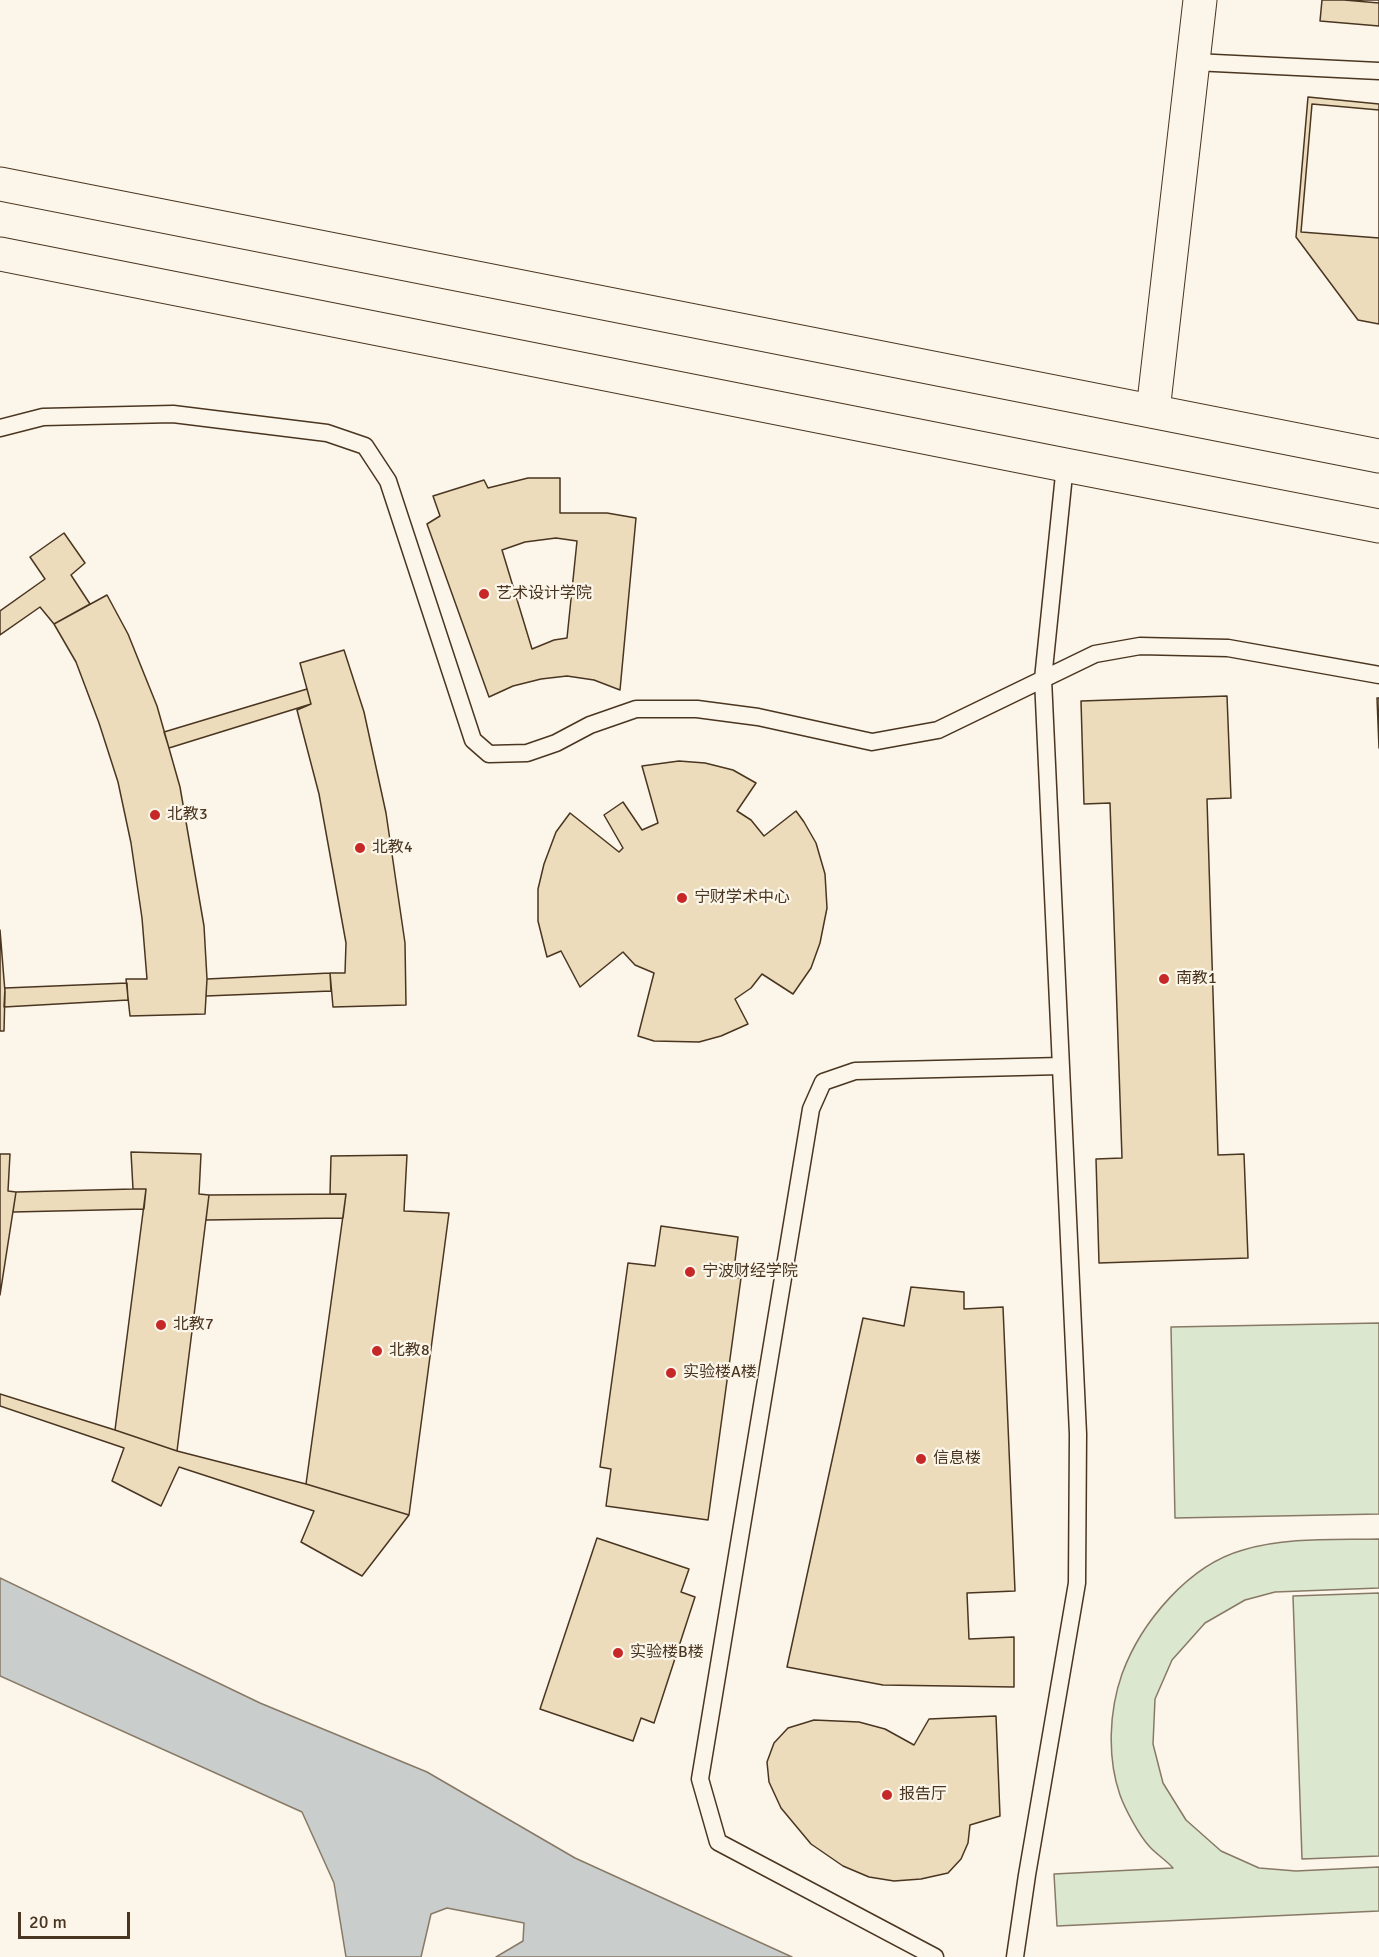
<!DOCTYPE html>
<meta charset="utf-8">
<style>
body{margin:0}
#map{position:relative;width:1379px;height:1957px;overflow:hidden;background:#fbf6e9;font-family:Signika,sans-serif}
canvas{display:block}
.scale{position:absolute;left:18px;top:1912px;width:112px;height:27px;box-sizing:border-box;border:3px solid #4a3520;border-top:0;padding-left:8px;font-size:18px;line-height:21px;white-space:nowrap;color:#4a3520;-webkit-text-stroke:4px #fbf6e9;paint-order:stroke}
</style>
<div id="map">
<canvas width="1379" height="1957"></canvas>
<div class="scale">20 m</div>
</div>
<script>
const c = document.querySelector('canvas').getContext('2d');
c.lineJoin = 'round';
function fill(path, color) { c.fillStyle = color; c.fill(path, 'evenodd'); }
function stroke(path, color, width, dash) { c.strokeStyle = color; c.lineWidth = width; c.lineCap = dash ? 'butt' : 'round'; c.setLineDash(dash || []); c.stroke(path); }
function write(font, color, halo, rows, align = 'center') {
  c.font = font + ' Signika,"Noto Sans SC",sans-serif'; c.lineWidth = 4.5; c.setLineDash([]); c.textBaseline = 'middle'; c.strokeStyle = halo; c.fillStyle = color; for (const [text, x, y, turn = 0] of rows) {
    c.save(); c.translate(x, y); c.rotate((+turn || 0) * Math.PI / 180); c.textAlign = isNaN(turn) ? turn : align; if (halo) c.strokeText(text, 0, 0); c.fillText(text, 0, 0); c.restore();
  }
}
const green = new Path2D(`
 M 1379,1323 L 1379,1514 L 1175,1518 L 1171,1327 Z
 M 1379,1539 L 1379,1588 L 1275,1592 L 1245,1600 L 1205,1623 L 1172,1660 L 1155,1699 L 1153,1744 L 1163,1783 L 1186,1820 L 1221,1851 L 1259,1868 L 1296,1871 L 1379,1867 L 1379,1911 L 1057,1926 L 1054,1874 L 1173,1868 C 1166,1860 1156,1854 1149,1846 C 1139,1835 1125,1809 1120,1795 C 1107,1758 1109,1711 1122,1674 C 1141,1622 1189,1565 1243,1550 C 1286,1537 1334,1540 1379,1539 Z
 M 1379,1593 L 1379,1856 L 1302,1859 L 1293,1596 Z`);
const water = new Path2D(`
 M 0,1578 L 260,1703 L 427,1772 L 575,1858 L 792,1957 L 496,1957 L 523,1941 L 524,1923 L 447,1908 L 431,1914 L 421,1957 L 346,1957 L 334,1883 L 302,1812 L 0,1676 Z`);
const building = new Path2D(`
 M 1322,0 L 1379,0 L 1379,26 L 1320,21 Z
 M 1344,0 L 1379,0 L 1379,3 Z
 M 1308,97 L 1379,104 L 1379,324 L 1358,320 L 1296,237 Z
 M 1312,104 L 1379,110 L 1379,238 L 1301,232 Z
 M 528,478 L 560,478 L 560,513 L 607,513 L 636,518 L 620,690 L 594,680 L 567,676 L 541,679 L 513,686 L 489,697 L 427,524 L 440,516 L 433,496 L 484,480 L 488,488 ZM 556,538 L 577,541 L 567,638 L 554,640 L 532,649 L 502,550 L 525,542 Z
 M 64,533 L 85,563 L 71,575 L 90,604 L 54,624 L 40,607 L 0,635 L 0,611 L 45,579 L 30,557 Z
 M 107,595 L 128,634 L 157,706 L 180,787 L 204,926 L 207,979 L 205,1014 L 130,1016 L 126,979 L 147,979 L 142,918 L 131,843 L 118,782 L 99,723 L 76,662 L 54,624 Z
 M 344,650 L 364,712 L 386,813 L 405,943 L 406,1005 L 333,1007 L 330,973 L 345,973 L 346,943 L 319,794 L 297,710 L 311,704 L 300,663 Z
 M 307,689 L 311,704 L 169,748 L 164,732 Z
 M 1227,696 L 1231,798 L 1207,799 L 1218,1155 L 1244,1154 L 1248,1258 L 1099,1263 L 1096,1159 L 1122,1158 L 1110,803 L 1084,804 L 1081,701 Z
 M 1377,698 L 1379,698 L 1379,748 Z
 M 679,761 L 705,763 L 733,770 L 756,783 L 737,811 L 751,820 L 764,836 L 796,811 L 804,822 L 816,843 L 825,874 L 827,908 L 820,943 L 811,968 L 793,994 L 762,974 L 751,988 L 735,999 L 748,1024 L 721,1036 L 699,1042 L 654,1041 L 638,1036 L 654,973 L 635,965 L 623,952 L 580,987 L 561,951 L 547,957 L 538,921 L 538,889 L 544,864 L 556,832 L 570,813 L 619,852 L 623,848 L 604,815 L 623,802 L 642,830 L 658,823 L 642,766 Z
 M 0,930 L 5,992 L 4,1031 L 0,1031 Z
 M 330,973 L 331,991 L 206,996 L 207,979 Z
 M 127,983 L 128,1000 L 4,1007 L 5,988 Z
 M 131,1152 L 201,1154 L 199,1194 L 209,1195 L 177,1451 L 115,1430 L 146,1189 L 133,1189 Z
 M 0,1154 L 10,1154 L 8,1191 L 16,1192 L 0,1295 Z
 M 407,1155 L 404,1211 L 449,1213 L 409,1515 L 306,1484 L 346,1194 L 330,1194 L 331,1156 Z
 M 133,1189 L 146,1189 L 144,1209 L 13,1212 L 16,1192 Z
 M 346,1194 L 343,1218 L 206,1220 L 209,1195 Z
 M 661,1226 L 738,1237 L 733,1277 L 741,1278 L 708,1520 L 606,1506 L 611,1469 L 600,1467 L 628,1263 L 655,1266 Z
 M 911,1287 L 964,1292 L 964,1309 L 1003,1307 L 1015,1591 L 967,1593 L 969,1639 L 1014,1637 L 1014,1687 L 883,1685 L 787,1667 L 863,1318 L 904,1326 Z
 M 0,1394 L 115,1430 L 177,1451 L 306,1484 L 409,1515 L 362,1576 L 301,1542 L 314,1511 L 179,1467 L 161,1506 L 112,1481 L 124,1448 L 0,1406 Z
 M 597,1538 L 689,1569 L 681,1592 L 695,1597 L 654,1723 L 641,1718 L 633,1741 L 540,1709 Z
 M 996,1716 L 1000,1816 L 970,1825 L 968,1843 L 961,1859 L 948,1873 L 921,1879 L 894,1881 L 869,1877 L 843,1866 L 811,1844 L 781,1808 L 769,1782 L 767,1762 L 774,1743 L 788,1728 L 814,1720 L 859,1722 L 885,1729 L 914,1745 L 929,1719 Z`);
const lane = new Path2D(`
 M 1194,62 L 1379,71
 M 0,428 L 43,417 L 173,414 L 327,433 L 365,446 L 388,481 L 473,740 L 489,754 L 527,753 L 556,743 L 590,725 L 636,709 L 697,709 L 758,717 L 872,742 L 938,730 L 1095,654 L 1140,646 L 1228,648 L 1379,675
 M 935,1957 L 718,1842 L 700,1779 L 811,1109 L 823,1082 L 855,1071 L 1061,1066
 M 1015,1957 L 1027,1875 L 1077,1583 L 1078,1434 L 1043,679 L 1065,465`);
const street = new Path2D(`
 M 1153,411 L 1200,0`);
const secondary = new Path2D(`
 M 0,184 L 1379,456
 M 0,254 L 1065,465 L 1379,526`);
const markers = [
 [484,594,6,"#c62828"],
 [155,815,6,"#c62828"],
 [360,848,6,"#c62828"],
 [682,898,6,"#c62828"],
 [1164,979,6,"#c62828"],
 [690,1272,6,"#c62828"],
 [161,1325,6,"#c62828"],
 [377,1351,6,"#c62828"],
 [671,1373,6,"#c62828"],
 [921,1459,6,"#c62828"],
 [618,1653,6,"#c62828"],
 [887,1795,6,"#c62828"]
];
const poiNames = [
 ["艺术设计学院",496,594],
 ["北教3",167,815],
 ["北教4",372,848],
 ["宁财学术中心",694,898],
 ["南教1",1176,979],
 ["宁波财经学院",702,1272],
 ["北教7",173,1325],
 ["北教8",389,1351],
 ["实验楼A楼",683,1373],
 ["信息楼",933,1459],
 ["实验楼B楼",630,1653],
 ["报告厅",899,1795]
];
fill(green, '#dce7d0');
stroke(green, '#887966', 1.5);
fill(water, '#c9cecd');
stroke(water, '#887966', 1.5);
fill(building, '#ecdcbc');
stroke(building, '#4a3520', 1.5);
stroke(lane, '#4a3520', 19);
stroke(street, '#4a3520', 35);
stroke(secondary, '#4a3520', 35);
stroke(lane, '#fbf6e9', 16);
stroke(street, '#fbf6e9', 33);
stroke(secondary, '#fbf6e9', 33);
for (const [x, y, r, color] of markers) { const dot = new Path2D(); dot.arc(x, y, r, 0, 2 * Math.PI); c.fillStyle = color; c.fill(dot); stroke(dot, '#fbf6e9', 2); }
write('16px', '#4a3520', '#fbf6e9', poiNames, 'left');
</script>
